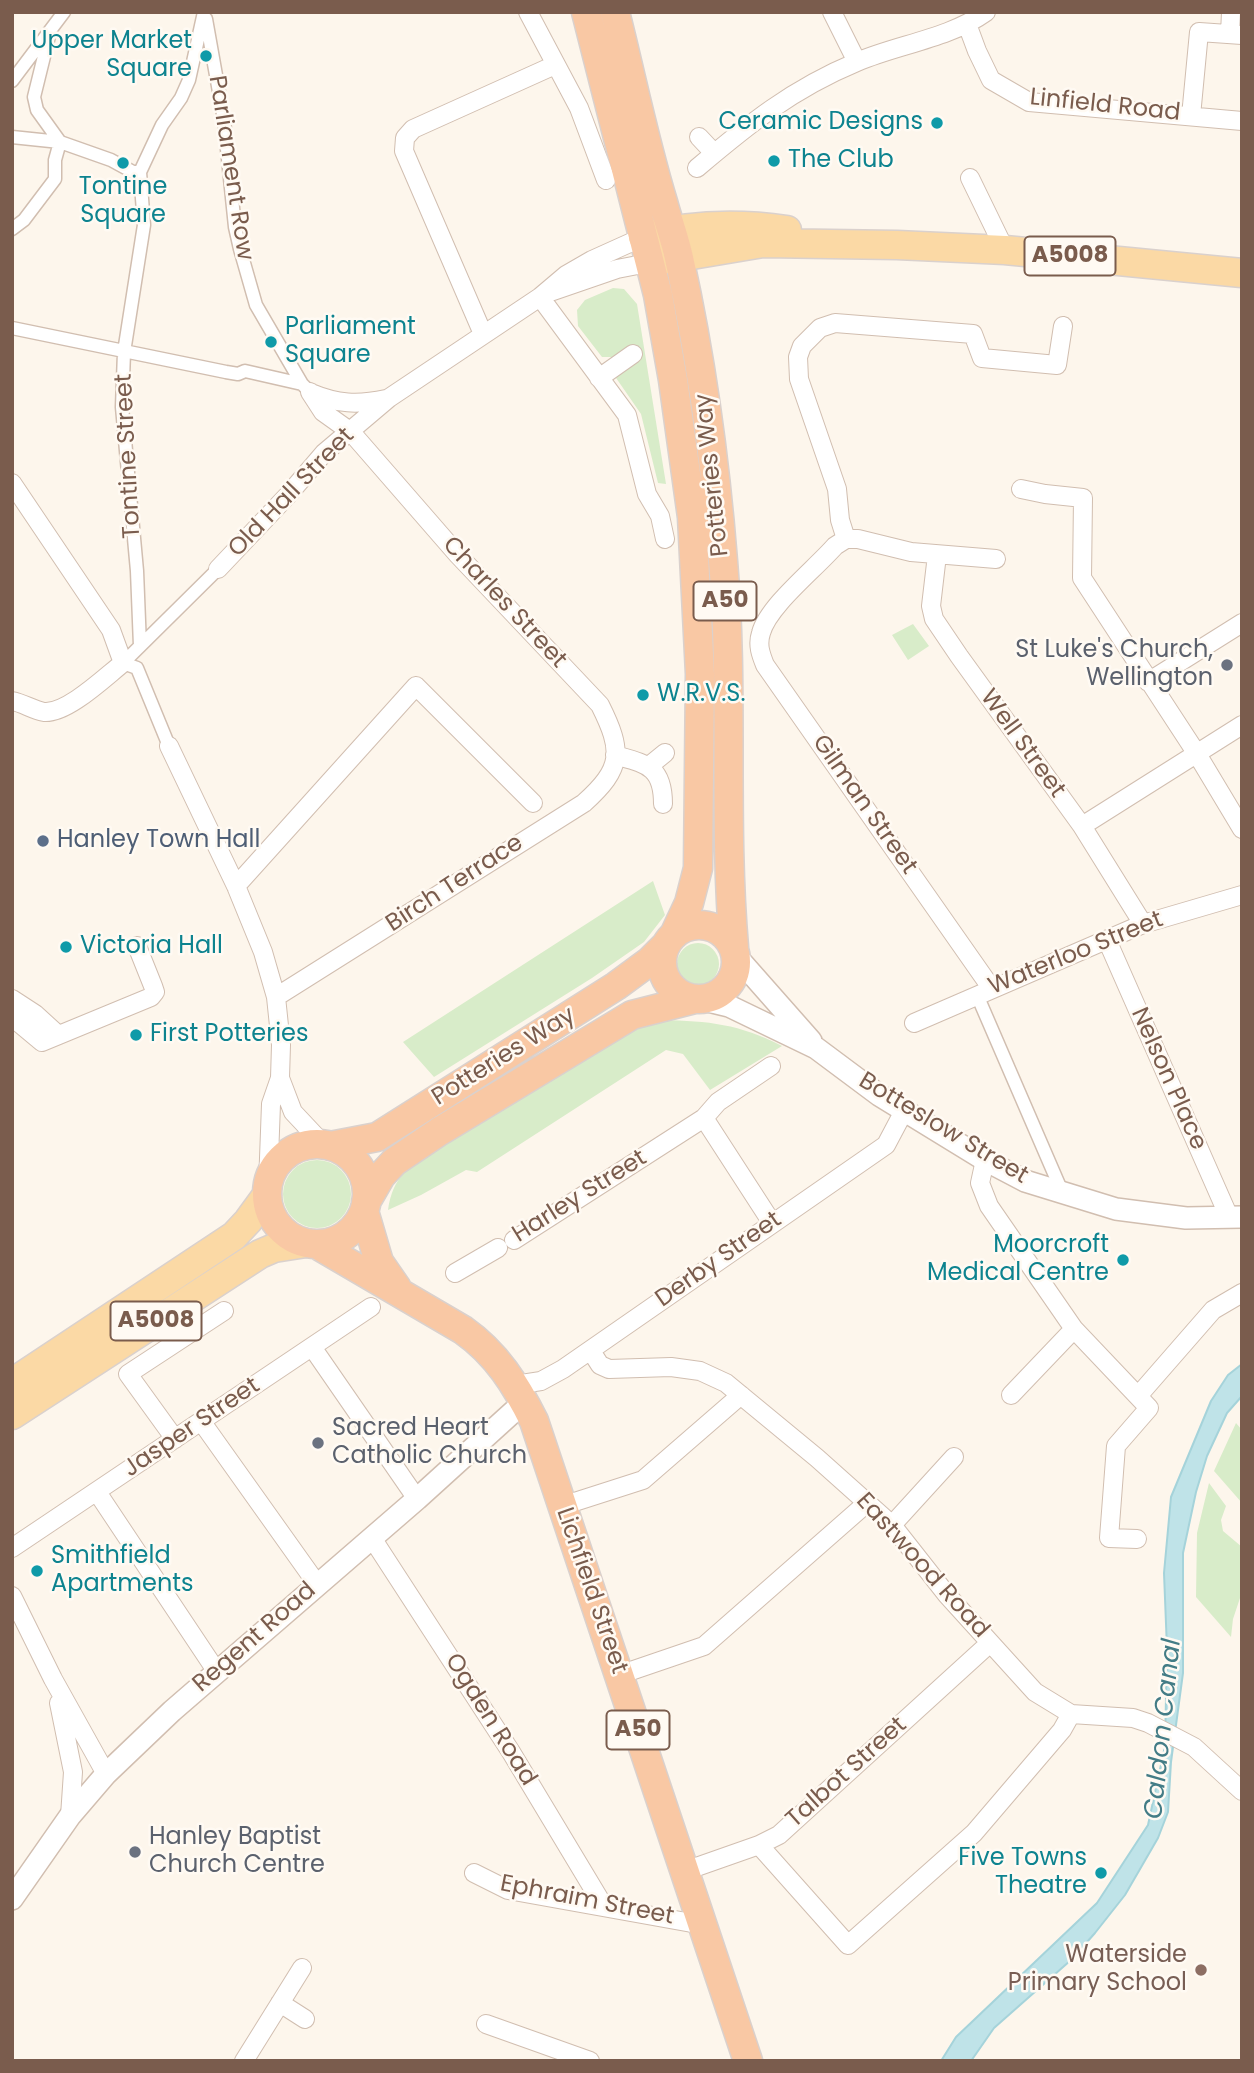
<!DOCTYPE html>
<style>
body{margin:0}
#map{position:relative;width:1254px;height:2073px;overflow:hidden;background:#fdf6ec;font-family:Poppins,sans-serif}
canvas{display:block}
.frame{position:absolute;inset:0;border:14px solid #7a5c4d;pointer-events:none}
</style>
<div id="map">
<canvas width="1254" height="2073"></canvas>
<div class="frame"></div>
</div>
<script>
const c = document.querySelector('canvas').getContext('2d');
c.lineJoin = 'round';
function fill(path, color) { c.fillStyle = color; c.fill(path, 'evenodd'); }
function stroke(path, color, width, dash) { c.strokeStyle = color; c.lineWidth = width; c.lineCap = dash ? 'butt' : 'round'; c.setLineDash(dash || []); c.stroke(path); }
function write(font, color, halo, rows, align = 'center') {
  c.font = font + ' Poppins,sans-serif'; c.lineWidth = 5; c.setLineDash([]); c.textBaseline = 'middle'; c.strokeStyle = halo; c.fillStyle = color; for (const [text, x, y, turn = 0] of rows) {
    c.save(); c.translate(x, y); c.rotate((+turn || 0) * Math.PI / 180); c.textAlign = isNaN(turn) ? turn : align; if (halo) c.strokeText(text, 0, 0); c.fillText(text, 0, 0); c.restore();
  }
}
const green = new Path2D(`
 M 613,288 L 624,289 L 637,304 L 666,484 L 658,483 L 641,414 L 614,375 L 615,357 L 602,357 L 578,326 L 577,310 L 585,300 Z
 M 913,624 L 929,646 L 908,660 L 892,635 Z
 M 653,881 L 665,915 L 644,942 L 592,978 L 434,1077 L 403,1042 Z
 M677 964a21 21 0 1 1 42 0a21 21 0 1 1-42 0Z
 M 662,1020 C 709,1021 739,1024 782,1046 L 710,1090 L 683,1054 L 666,1050 L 477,1172 L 466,1170 L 421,1195 L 388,1210 C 393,1176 408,1169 433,1149 L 622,1034 Z
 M283 1194a34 34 0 1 1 68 0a34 34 0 1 1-68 0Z
 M 1236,1423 L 1242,1430 L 1242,1503 L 1214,1471 Z
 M 1209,1483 L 1226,1506 L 1221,1520 L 1223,1531 L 1242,1547 L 1242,1592 L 1233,1619 L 1231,1637 L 1196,1597 L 1197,1533 Z`);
const water = new Path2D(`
 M 1242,1364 L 1242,1396 L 1227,1413 L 1207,1456 L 1196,1492 L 1183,1553 L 1183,1673 L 1171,1762 L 1168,1812 L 1158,1838 L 1125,1895 L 1095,1933 L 1071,1960 L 994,2028 L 971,2061 L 941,2061 L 956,2037 L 1097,1903 L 1148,1825 L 1165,1746 L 1167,1649 L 1164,1573 L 1171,1497 L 1211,1401 L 1228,1375 Z`);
const pedestrian = new Path2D(`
 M 206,19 L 224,120 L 235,227 L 240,249 L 256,305 L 302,384 L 310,392
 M 12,81 L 64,12
 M 12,137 L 60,142 L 111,160 L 133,172 L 140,172
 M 12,229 L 24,220 L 55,179 L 55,160 L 60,142 L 37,110 L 34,97 L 50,32
 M 12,328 L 226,372 L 238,374 L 245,371 L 302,384
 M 140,646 L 137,571 L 122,407 L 124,352 L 144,225 L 140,172 L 162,125 L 181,98 L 189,80 L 204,12
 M 169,746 L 137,668 L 123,663 L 218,569
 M 977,995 L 1063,1194`);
const minor = new Path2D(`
 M 528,12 L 579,108 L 606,180
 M 832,12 L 857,62
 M 967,24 L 977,51 L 991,80 L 1029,102 L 1242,121
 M 1230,34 L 1231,12
 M 1191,116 L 1199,32 L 1242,35
 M 699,137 L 714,153
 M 697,168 C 749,124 792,89 857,62 C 899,44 948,39 986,12
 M 970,178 L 1005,250
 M 553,291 L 617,269 L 648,263
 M 540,297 L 627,415 L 647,494 L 660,516 L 665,539
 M 483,334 L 404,151 L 405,138 L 413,129 L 555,65
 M 599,378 L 633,354
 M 311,393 C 337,404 358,405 386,399
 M 12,483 L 111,630 L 123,663 C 105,677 67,714 44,712 C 33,710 23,703 12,701
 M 1021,489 L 1045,494 L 1083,498 L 1082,578 L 1197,754 L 1242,829
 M 846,539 L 840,520 L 837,489 L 799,379 L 798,357 L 802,346 L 820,328 L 835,323 L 973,334 L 982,358 L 1057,365 L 1063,326
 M 937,555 L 931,606 L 934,619 L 959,656 L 1082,826 L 1143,924
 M 218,569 L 288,495 L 324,453 L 389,398 L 540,297 L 566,275 L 592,260 L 643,237
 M 1148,682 L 1242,623
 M 169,746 L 236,886 L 263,952 L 276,997 L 281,1045 L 280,1078 L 271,1104 L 268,1185
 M 615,755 C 646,764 663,766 663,804
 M 649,766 L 665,753
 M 1082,826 L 1242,725
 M 236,886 L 416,686 L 533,803
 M 1107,940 L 1229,1217
 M 992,989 L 765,665 C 761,655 757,645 761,633 C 768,606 815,569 835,546 L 846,539 L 858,539 L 911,552 L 996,559
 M 276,997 L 584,803 C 623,768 623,751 600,705 L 458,555 L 351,432 L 323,412 L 310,392
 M 12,999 L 35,1014 L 58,1035
 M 12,1017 L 42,1042 L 151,997 L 155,992 L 153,986 L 137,946
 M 914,1023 L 1143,924 L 1242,895
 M 280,1078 L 293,1112 L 324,1145
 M 704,1118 L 772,1223
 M 985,1160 L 980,1183 L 989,1206 L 1074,1329 L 1011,1395
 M 514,1240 L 704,1118 L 718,1102 L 771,1066
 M 455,1273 L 498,1248
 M 1074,1329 L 1149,1408 L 1116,1446 L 1109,1538 L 1137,1539
 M 312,1347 L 417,1499
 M 591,1351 L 600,1365 L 609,1369 L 671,1367 L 700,1371 L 726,1383 L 817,1458 L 892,1525 L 947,1595 L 1035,1692 L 1071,1714 L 1133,1718 L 1148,1723 L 1194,1747 L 1242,1791
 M 515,1385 L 541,1381 L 563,1369 L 886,1145 L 904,1111
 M 1138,1396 L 1213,1310 L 1242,1293
 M 201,1421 L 317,1584
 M 175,1439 L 128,1374 L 224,1311
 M 97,1492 L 217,1672
 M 562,1506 L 643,1480 L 741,1395
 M 892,1525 L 954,1457
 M 372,1538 L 511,1752 L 603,1905
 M 12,1548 L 371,1307
 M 12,1596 L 53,1679 L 106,1774
 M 619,1675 L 704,1646 L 868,1502
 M 59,1703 L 73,1772 L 70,1816
 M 759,1845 L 848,1945 L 974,1833 L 1062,1730 L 1071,1714
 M 685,1871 L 759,1845 L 779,1835 L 990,1643
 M 474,1873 L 508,1890 L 703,1925
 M 280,2003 L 305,2019
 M 486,2024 L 590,2061
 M 244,2061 L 302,1968`);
const tertiary = new Path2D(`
 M 736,956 L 811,1041
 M 700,999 L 729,1006 L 816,1048 L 879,1095 L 985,1160 L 1025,1181 L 1116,1209 L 1186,1218 L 1242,1217
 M 12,1899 L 70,1816 L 106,1774 L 172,1711 L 417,1499 L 524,1402`);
const primary = new Path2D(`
 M 643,237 C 691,224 737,223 787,230
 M 656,261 L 763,243 L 897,245 L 1005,250 L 1242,273
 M 12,1383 L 234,1236 L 248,1221 L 267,1195
 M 12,1415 L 260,1254 L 274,1248 L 306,1243`);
const trunk = new Path2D(`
 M 586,12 L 658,295 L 673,380 L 692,517 L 700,674 L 698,868 L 689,903 L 674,935
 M 615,12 C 631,75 644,140 663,202 C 668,221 675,239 679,258 C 701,358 715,459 723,561 C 734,690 723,819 734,947
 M662 962a37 37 0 1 1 74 0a37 37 0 1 1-74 0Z
 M267 1194a50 50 0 1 1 100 0a50 50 0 1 1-100 0Z
 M 330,1146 L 377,1137 L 616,986 L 650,961 L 666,945
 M 366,1202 L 381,1176 L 394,1162 L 440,1131 L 632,1015 L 695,999
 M 364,1211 L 379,1262 L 397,1288
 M 316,1244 L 463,1330 C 497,1354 516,1385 534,1421 L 748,2061`);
const markers = [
 [206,56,7,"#0f9aa8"],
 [937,123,7,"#0f9aa8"],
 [774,161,7,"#0f9aa8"],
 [123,163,7,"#0f9aa8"],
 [271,342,7,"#0f9aa8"],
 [1227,665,7,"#6b7280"],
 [643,695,7,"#0f9aa8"],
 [43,841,7,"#5c6f8a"],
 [66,947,7,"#0f9aa8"],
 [136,1035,7,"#0f9aa8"],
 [1123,1260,7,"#0f9aa8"],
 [318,1443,7,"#6b7280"],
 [37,1571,7,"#0f9aa8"],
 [135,1852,7,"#6b7280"],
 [1101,1873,7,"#0f9aa8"],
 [1201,1970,7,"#8d6e63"]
];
const shields = [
 [1070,256,91],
 [725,601,63],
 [156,1321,91],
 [638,1730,63]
];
const shieldNames = [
 ["A5008",1070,256],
 ["A50",725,601],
 ["A5008",156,1321],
 ["A50",638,1730]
];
const cultureNames = [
 ["Upper Market",192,42,"right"],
 ["Square",192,70,"right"],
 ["Ceramic Designs",923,123,"right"],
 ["The Club",788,161],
 ["Tontine",123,188,"center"],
 ["Square",123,216,"center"],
 ["Parliament",285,328],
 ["Square",285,356],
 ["W.R.V.S.",657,695],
 ["Victoria Hall",80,947],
 ["First Potteries",150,1035],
 ["Moorcroft",1109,1246,"right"],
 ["Medical Centre",1109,1274,"right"],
 ["Smithfield",51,1557],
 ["Apartments",51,1585],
 ["Five Towns",1087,1859,"right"],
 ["Theatre",1087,1887,"right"]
];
const streetNames = [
 ["Linfield Road",1105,106,6],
 ["Parliament Row",230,168,81],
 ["Tontine Street",129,456,-93],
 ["Potteries Way",713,475,-96],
 ["Old Hall Street",292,493,-46],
 ["Charles Street",504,603,47],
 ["Well Street",1022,744,54],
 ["Gilman Street",864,805,55],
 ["Birch Terrace",455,884,-33],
 ["Waterloo Street",1076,954,-22],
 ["Potteries Way",504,1057,-32],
 ["Nelson Place",1168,1079,66],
 ["Botteslow Street",943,1129,31],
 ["Harley Street",580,1197,-32],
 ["Derby Street",719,1260,-35],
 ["Jasper Street",192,1428,-34],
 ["Eastwood Road",922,1566,48],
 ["Lichfield Street",591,1591,71],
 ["Regent Road",255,1638,-41],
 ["Ogden Road",490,1720,58],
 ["Talbot Street",847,1773,-42],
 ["Ephraim Street",587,1901,11]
];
const worshipNames = [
 ["St Luke's Church,",1213,651,"right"],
 ["Wellington",1213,679,"right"],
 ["Sacred Heart",332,1429],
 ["Catholic Church",332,1457],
 ["Hanley Baptist",149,1838],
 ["Church Centre",149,1866]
];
const serviceNames = [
 ["Hanley Town Hall",57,841]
];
const educationNames = [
 ["Waterside",1187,1956],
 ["Primary School",1187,1984]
];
const waterNames = [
 ["Caldon Canal",1164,1729,-84]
];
fill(green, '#d8ecc9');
fill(water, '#bfe3e8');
stroke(water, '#a5d3da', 2);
stroke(pedestrian, '#d1beb0', 15);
stroke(minor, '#d1beb0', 20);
stroke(tertiary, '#d1beb0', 24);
stroke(primary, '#dad1cd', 31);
stroke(trunk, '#dad1cd', 31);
stroke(pedestrian, '#fff', 12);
stroke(minor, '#fff', 18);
stroke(tertiary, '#fff', 21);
stroke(primary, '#fbd9a5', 28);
stroke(trunk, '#f9c8a4', 28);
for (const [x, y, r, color] of markers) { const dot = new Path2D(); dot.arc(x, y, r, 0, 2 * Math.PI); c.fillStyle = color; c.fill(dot); stroke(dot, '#fffaf3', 2.5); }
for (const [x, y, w] of shields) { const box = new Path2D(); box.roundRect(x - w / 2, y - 19.5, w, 39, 5); c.fillStyle = '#fffaf3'; c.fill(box); stroke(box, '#7a5c4d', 2); }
write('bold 23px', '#7a5c4d', null, shieldNames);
write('24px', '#0d838f', '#fffaf3', cultureNames, 'left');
write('24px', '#7a5c4d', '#fffaf3', streetNames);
write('24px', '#5b616d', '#fffaf3', worshipNames, 'left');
write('24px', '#4e5e75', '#fffaf3', serviceNames, 'left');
write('24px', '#785e54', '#fffaf3', educationNames, 'right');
write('italic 26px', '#437c86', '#fffaf3', waterNames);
</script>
